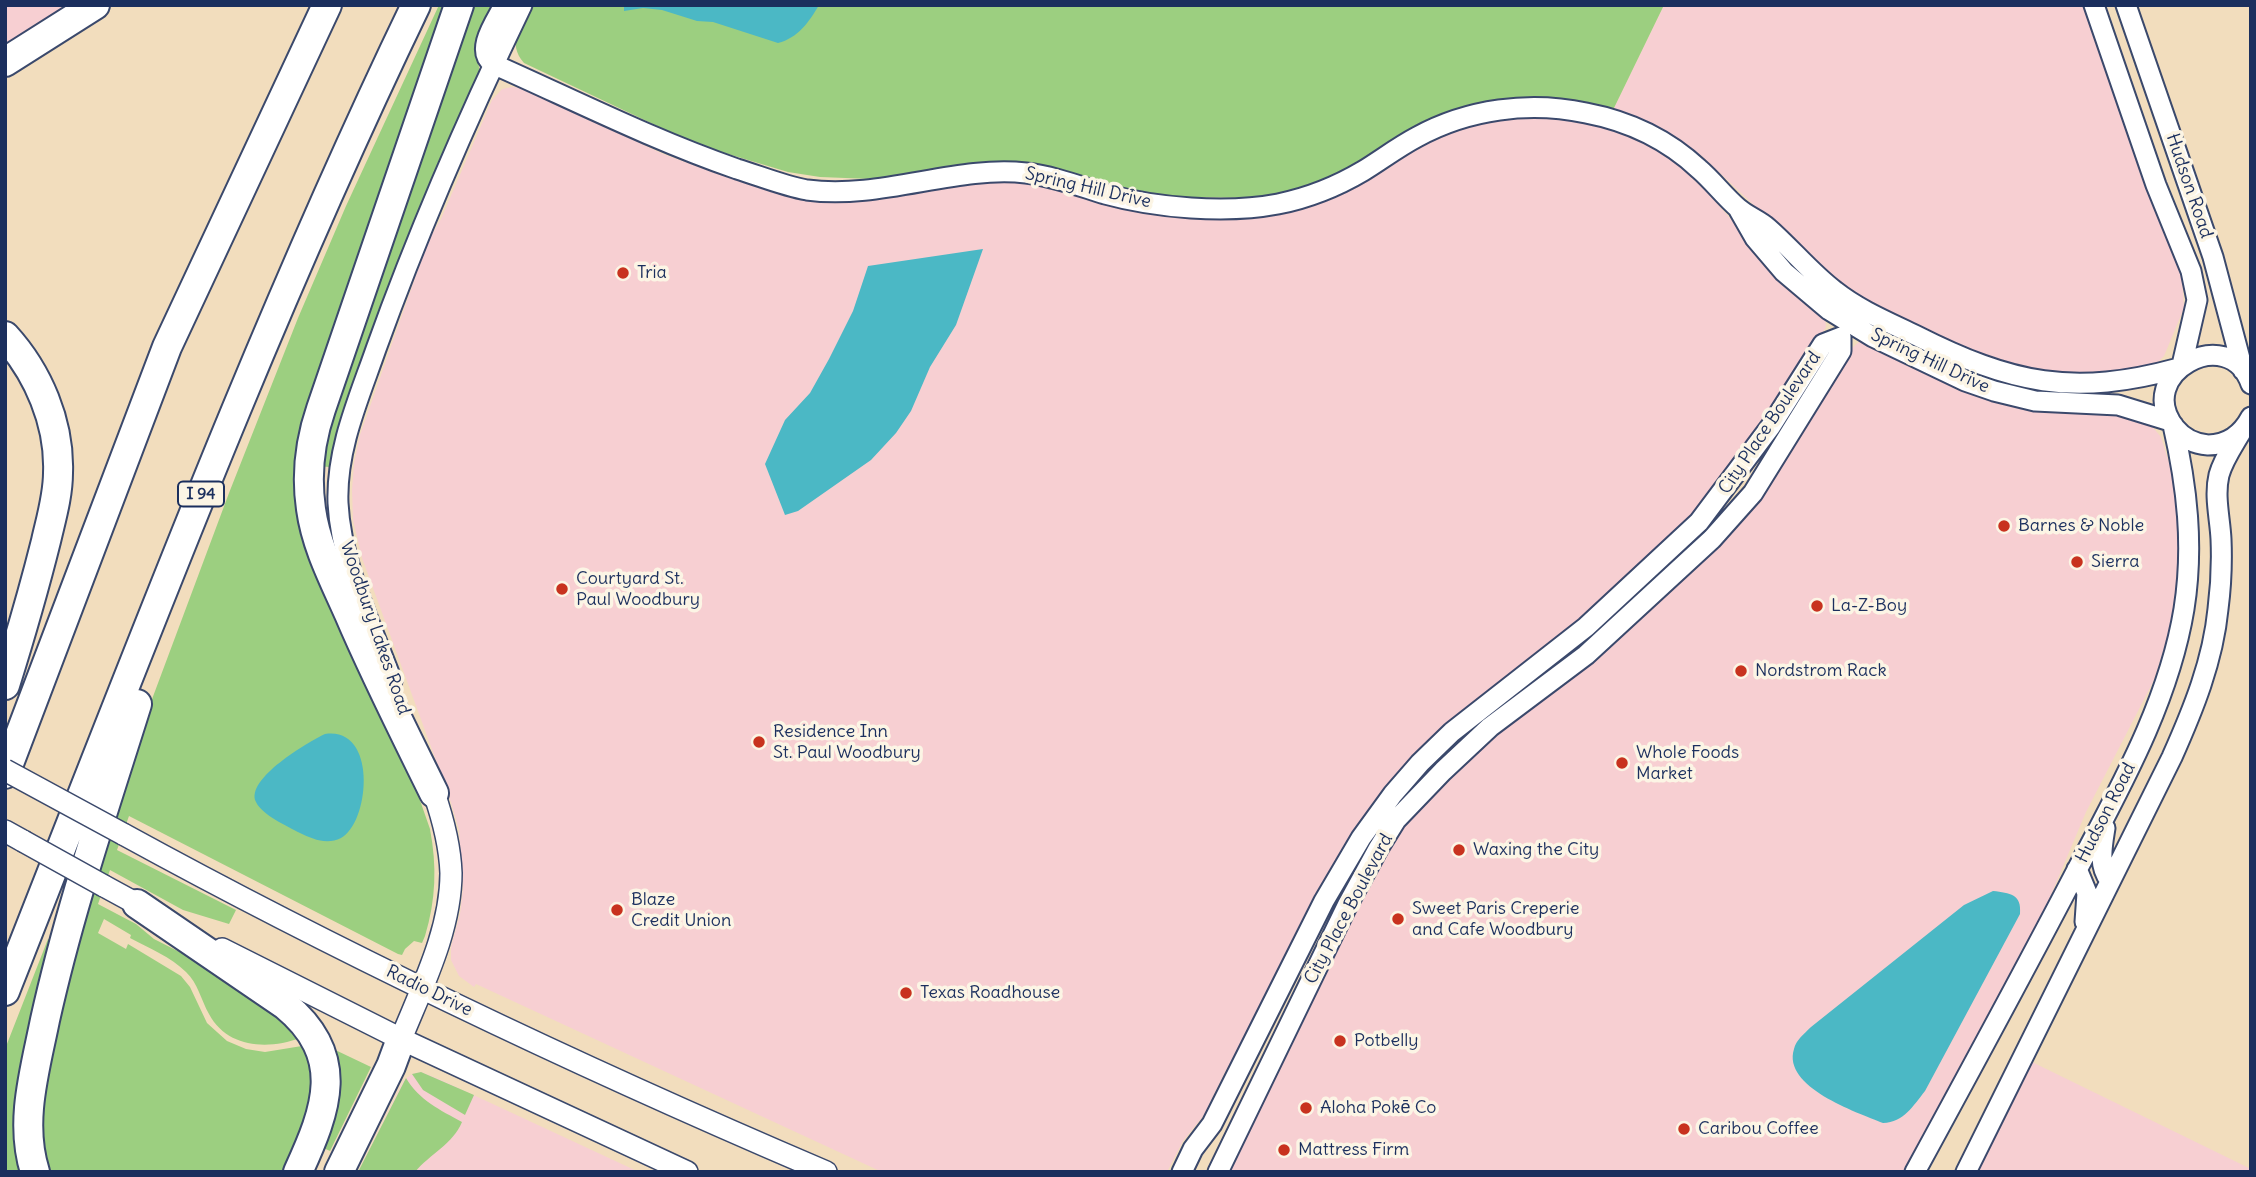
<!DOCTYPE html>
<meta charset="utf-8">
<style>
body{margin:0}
#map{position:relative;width:2256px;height:1177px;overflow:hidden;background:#f2ddbd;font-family:Delius,sans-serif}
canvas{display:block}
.frame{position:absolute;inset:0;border:7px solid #1b2f5e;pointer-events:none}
</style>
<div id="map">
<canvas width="2256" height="1177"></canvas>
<div class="frame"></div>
</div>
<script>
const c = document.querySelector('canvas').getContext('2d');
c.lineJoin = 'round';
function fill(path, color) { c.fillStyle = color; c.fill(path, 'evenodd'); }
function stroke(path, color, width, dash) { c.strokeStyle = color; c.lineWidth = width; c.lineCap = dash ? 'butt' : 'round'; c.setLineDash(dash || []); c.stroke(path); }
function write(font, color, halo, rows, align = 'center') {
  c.font = font + ' Delius,sans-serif'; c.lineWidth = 7; c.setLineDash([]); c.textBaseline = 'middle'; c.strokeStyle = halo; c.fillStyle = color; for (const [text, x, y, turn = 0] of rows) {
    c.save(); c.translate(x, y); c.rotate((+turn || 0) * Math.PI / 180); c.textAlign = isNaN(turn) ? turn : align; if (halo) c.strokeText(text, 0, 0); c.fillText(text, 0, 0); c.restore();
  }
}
const built = new Path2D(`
 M 5,5 L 80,5 L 5,53 Z
 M 1664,5 L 2083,5 L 2144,184 L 2182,277 L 2184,308 L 2164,356 L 2158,362 L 2144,369 L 2054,377 L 1949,346 L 1839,286 L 1702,156 L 1661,129 L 1613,110 Z
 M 512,87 L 523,88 L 663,154 L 718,174 L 771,190 L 877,197 L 916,193 L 978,181 L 1022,181 L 1217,217 L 1399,157 L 1434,138 L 1467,126 L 1523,117 L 1582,121 L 1631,136 L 1651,146 L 1677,164 L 1707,192 L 1777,272 L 1825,318 L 1826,327 L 1769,421 L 1710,502 L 1584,622 L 1429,746 L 1226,1070 L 1204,1115 L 1183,1141 L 1167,1172 L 882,1172 L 476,984 L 474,987 L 459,976 L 451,960 L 451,947 L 460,914 L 463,889 L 459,830 L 449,796 L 362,558 L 353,520 L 352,490 L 354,463 L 360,435 L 428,241 L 441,219 L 492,100 L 502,89 Z
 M 1868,341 L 1952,381 L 2113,411 L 2151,425 L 2161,437 L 2170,466 L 2175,491 L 2179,547 L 2174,609 L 2167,639 L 2154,680 L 2086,812 L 2045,909 L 1904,1172 L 1228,1172 L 1391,840 L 1430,790 L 1701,557 L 1851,349 L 1859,342 Z
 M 2032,1062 L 2251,1169 L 2251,1172 L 1977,1172 Z
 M 421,1072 L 439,1079 L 639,1172 L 358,1172 L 404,1080 L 412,1074 Z`);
const green = new Path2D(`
 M 439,5 L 450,5 L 301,459 L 430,829 C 437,866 436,900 425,936 L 422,943 L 414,941 L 405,949 L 402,955 L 398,954 L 129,816 L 117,850 L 236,910 L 229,924 L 183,910 L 110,870 L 98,904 L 136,924 L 154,939 L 213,969 L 271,1007 L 300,1038 C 268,1050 227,1048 209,1014 C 201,1000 198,983 186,972 C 171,957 149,948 130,938 L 131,935 L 104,919 L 98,933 L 126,949 L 128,944 L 181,976 L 190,987 L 207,1023 L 227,1041 L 246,1049 L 265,1052 L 308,1045 L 316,1091 L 287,1172 L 46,1172 L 37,1124 L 65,978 L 139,734 L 229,493 L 298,318 L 346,206 Z
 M 469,5 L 497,5 L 477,54 L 480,74 L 358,369 L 337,430 L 329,467 L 317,466 L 321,442 Z
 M 528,5 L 1664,5 L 1613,110 L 1557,99 L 1450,112 L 1398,136 L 1353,166 L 1331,178 L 1300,189 L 1256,198 L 1180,197 L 1133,190 L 1043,166 L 1009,163 L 969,164 L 923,173 L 871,179 L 820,177 L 788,172 L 718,151 L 674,134 L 524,63 C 507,43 520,27 528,5 Z
 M 48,939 L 55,941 L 26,1172 L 5,1172 L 5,1049 Z
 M 329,1047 L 371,1067 L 330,1151 L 319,1146 Z
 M 421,1072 L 474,1095 L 465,1115 L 423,1090 L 412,1074 Z
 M 406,1078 C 419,1100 440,1110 462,1122 C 453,1144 430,1154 415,1172 L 358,1172 Z`);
const water = new Path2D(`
 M 624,5 L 819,5 C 809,22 798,38 778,43 L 713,22 L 697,21 L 662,10 L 643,8 L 624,11 Z
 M 983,249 L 956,325 L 930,367 L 911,411 L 896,433 L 871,460 L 798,511 L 785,515 L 765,464 L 785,420 L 810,393 L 829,359 L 853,311 L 868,266 Z
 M 325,734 C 378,726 370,823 341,838 C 327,845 312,839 300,833 C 287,826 262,815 256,802 C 245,779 308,742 325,734 Z
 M 1993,891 C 2010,893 2022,894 2020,914 L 1925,1091 C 1913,1106 1904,1122 1883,1123 C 1856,1112 1782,1087 1794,1049 C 1796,1040 1804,1034 1811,1027 L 1964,905 Z`);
const tertiary = new Path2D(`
 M 504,5 C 496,21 474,50 493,64 C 574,100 653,140 737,169 C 760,176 784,186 807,190 C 881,200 956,165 1026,173 C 1053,176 1079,186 1105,194 C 1156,208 1226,214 1278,204 C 1308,198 1336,187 1363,171 C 1381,160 1398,147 1417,137 C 1468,109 1529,101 1586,113 C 1628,121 1668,140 1699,169 C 1713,181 1724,196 1738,208 C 1747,216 1759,220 1768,228 C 1791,248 1811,273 1835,291 C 1859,310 1888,322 1915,335 C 2012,384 2073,397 2179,368
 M 2094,5 L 2156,185 L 2191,271 L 2197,300 L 2182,365
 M 2126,5 L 2213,257 L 2243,370
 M 1739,210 L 1755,238 L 1784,272 L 1829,310 L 1873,337 L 1965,381 L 1994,391 L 2035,401 L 2118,405 L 2170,421
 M 2251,384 C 2229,321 2132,374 2175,428 C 2183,438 2195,444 2208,445 C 2228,445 2242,434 2251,417
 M 392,681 C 371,624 341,564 338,503 C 336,449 359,398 376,349 C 418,232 468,117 522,5
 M 2105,828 C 2102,847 2098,865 2110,881
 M 2077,869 L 2087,893 L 2085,922
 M 1182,1172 L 1193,1149 L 1212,1124 L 1324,901 L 1361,838 L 1393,794 L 1420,763 L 1452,732 L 1586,627 L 1699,522 L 1771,426 L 1823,344 L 1841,337
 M 1218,1172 L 1348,904 L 1378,849 L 1396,820 L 1443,771 L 1490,727 L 1586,655 L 1712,539 L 1753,493 L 1841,351 L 1841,337
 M 1915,1172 C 1970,1071 2025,970 2078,868 C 2121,786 2169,701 2184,609 C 2194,546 2187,486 2173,425
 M 1966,1172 L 2172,757 C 2193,710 2213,661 2218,609 C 2221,586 2222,563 2221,539 C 2220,518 2214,496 2219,475 C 2223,460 2233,446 2241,432`);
const secondary = new Path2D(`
 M 5,831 L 23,841
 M 123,834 C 351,959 587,1070 826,1172
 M 104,886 L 150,911
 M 222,949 L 401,1039 L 687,1172
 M 401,1039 C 422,987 451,930 451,873 C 450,845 443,819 434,793`);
const motorway = new Path2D(`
 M 5,62 L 95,5
 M 5,336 C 38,372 60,423 58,473 C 58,496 51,519 46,541 C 34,589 20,637 5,685
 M 5,774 L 167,347 L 327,5
 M 434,793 C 405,734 375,675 349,614 C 334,580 316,546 311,509 C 306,475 310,441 321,409 L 459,5
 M 137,904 L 285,1005 C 347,1056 327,1109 298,1172
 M 5,991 C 136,660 261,326 416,5
 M 35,1172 C 19,1122 35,1070 45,1020 C 69,912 104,809 137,704
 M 339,1172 L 391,1066 L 401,1039`);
const secondaryBridge = new Path2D(`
 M 5,770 L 123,834
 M 23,841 L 104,886`);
const markers = [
 [623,273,7,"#c8321e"],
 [2004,526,7,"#c8321e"],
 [2077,562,7,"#c8321e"],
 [562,589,7,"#c8321e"],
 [1817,606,7,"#c8321e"],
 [1741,671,7,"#c8321e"],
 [759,742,7,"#c8321e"],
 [1622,763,7,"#c8321e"],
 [1459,850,7,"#c8321e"],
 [617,910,7,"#c8321e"],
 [1398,919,7,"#c8321e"],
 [906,993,7,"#c8321e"],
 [1340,1041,7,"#c8321e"],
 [1306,1108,7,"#c8321e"],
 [1684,1129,7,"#c8321e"],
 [1284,1150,7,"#c8321e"]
];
const shields = [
 [201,494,46]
];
const shieldNames = [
 ["I 94",201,494]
];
const streetNames = [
 ["Hudson Road",2189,186,71],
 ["Spring Hill Drive",1088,188,13],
 ["Spring Hill Drive",1930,361,25],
 ["City Place Boulevard",1770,423,-56],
 ["Woodbury Lakes Road",375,628,71],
 ["Hudson Road",2106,813,-63],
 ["City Place Boulevard",1349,909,-62],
 ["Radio Drive",429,991,26]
];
const poiNames = [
 ["Tria",637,273],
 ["Barnes & Noble",2018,526],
 ["Sierra",2091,562],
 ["Courtyard St.",576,579],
 ["Paul Woodbury",576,600],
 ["La-Z-Boy",1831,606],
 ["Nordstrom Rack",1755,671],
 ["Residence Inn",773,732],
 ["St. Paul Woodbury",773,753],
 ["Whole Foods",1636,753],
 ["Market",1636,774],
 ["Waxing the City",1473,850],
 ["Blaze",631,900],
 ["Credit Union",631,921],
 ["Sweet Paris Creperie",1412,909],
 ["and Cafe Woodbury",1412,930],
 ["Texas Roadhouse",920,993],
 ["Potbelly",1354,1041],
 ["Aloha Pokē Co",1320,1108],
 ["Caribou Coffee",1698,1129],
 ["Mattress Firm",1298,1150]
];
fill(built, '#f7cfd2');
fill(green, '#9ccf80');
fill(water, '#4bb8c5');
stroke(tertiary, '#3b496c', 23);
stroke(secondary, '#3b496c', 24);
stroke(motorway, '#3b496c', 32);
stroke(tertiary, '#fff', 19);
stroke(secondary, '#fff', 21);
stroke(motorway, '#fff', 28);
stroke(secondaryBridge, '#3b496c', 24, []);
stroke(secondaryBridge, '#fff', 21);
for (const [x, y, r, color] of markers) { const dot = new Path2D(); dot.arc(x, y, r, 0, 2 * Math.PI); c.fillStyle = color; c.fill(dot); stroke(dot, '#fcf5e5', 2.5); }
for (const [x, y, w] of shields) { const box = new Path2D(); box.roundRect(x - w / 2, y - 12.5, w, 25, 5); c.fillStyle = '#fcf5e5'; c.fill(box); stroke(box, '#1b2f5e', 2); }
write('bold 16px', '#1b2f5e', null, shieldNames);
write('18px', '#1b2f5e', '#fcf5e5', streetNames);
write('18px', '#1b2f5e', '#fcf5e5', poiNames, 'left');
</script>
